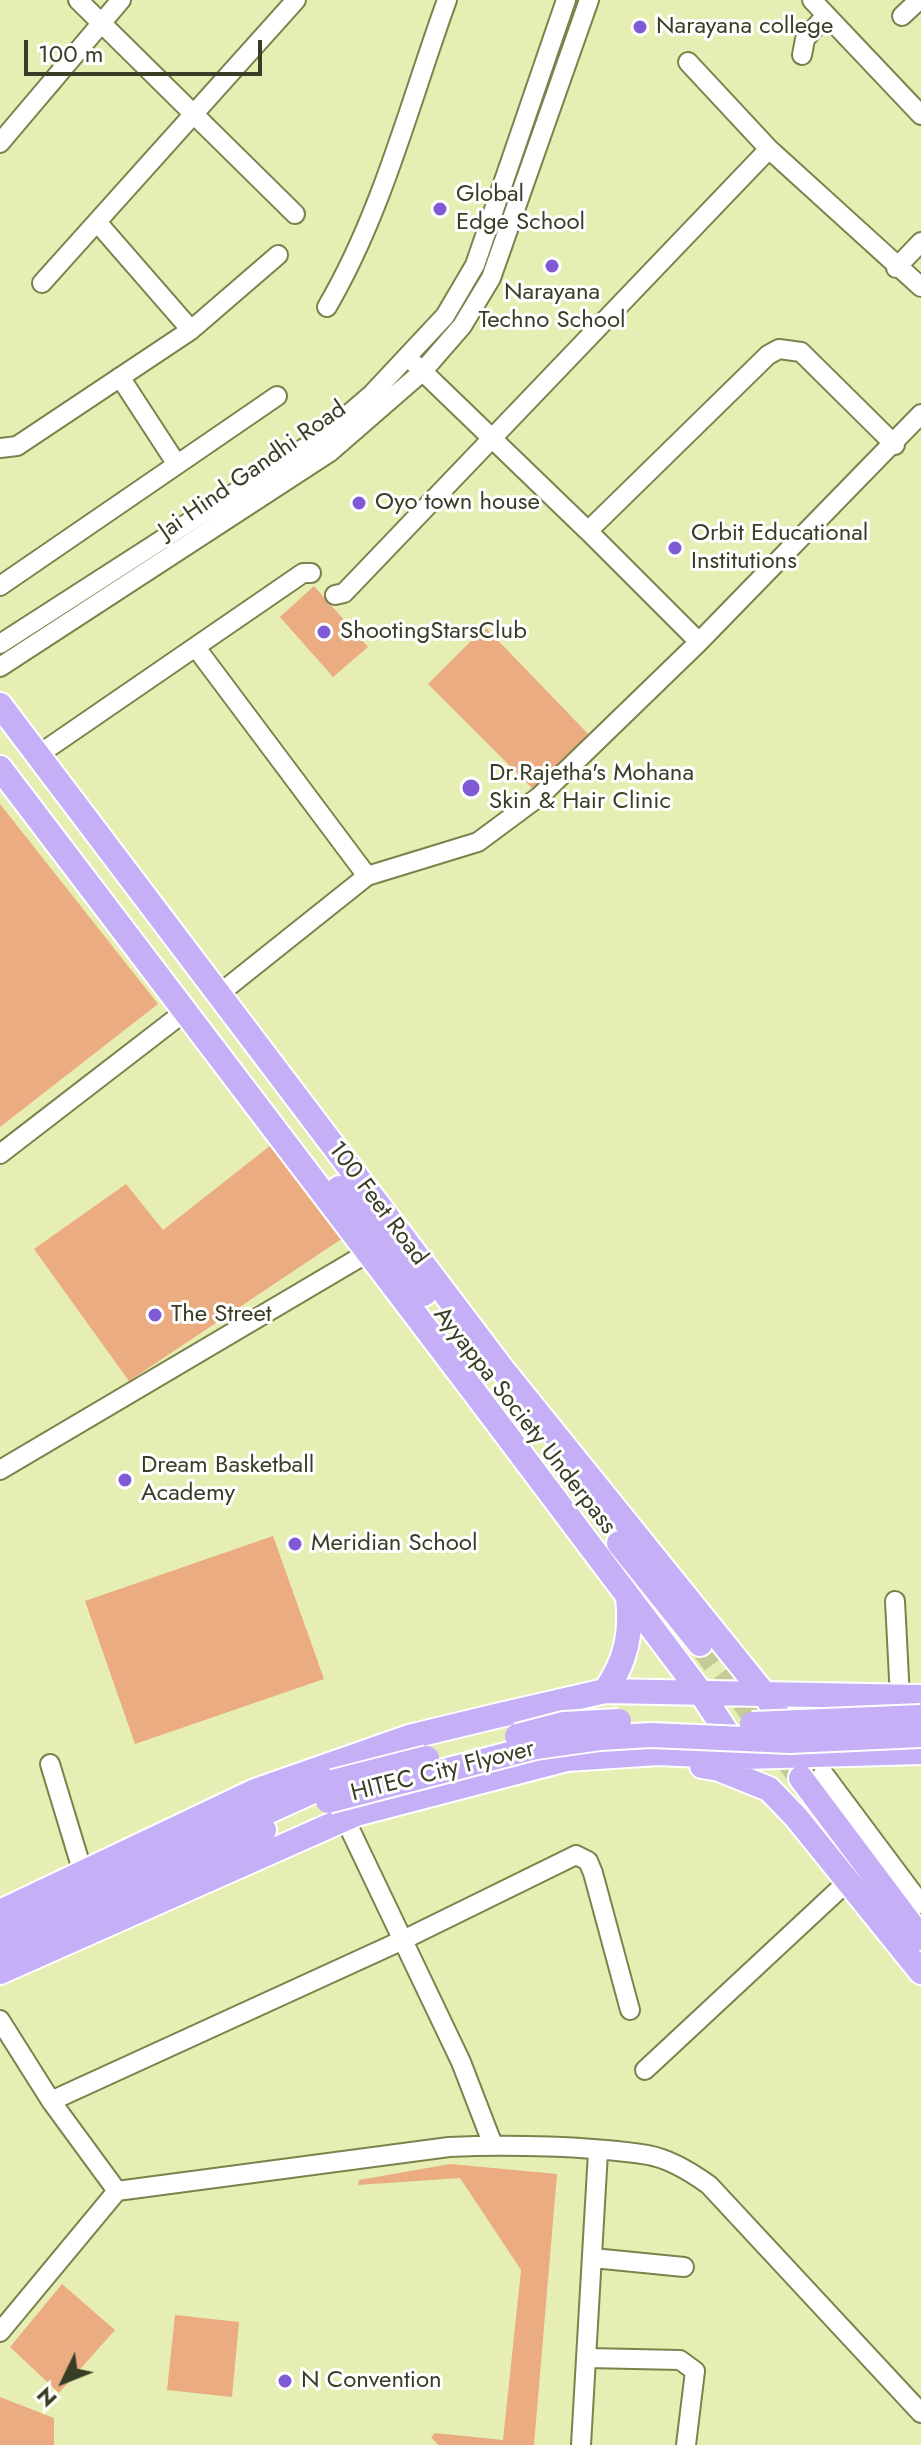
<!DOCTYPE html>
<style>
body{margin:0}
#map{position:relative;width:921px;height:2445px;overflow:hidden;background:#e6eeb3;font-family:Jost,sans-serif}
canvas{display:block}
.north{position:absolute;left:24px;top:2341px;width:80px;height:80px;-webkit-text-stroke:6px #fff;paint-order:stroke;rotate:227deg;font-size:22px;font-weight:700;line-height:32px;text-align:center;color:#3a3d26}
.north::after{content:'';display:block;margin:auto;width:28px;height:36px;background:#3a3d26;clip-path:polygon(50% 0,100% 100%,50% 72%,0 100%)}
.scale{position:absolute;left:24px;top:40px;width:238px;height:36px;box-sizing:border-box;border:4px solid #3a3d26;border-top:0;padding-left:10px;font-size:24px;line-height:28px;white-space:nowrap;color:#3a3d26;-webkit-text-stroke:6px #fff;paint-order:stroke}
</style>
<div id="map">
<canvas width="921" height="2445"></canvas>
<div class="north">N</div>
<div class="scale">100 m</div>
</div>
<script>
const c = document.querySelector('canvas').getContext('2d');
c.lineJoin = 'round';
function fill(path, color) { c.fillStyle = color; c.fill(path, 'evenodd'); }
function stroke(path, color, width, dash) { c.strokeStyle = color; c.lineWidth = width; c.lineCap = dash ? 'butt' : 'round'; c.setLineDash(dash || []); c.stroke(path); }
function write(font, color, halo, rows, align = 'center') {
  c.font = font + ' Jost,sans-serif'; c.lineWidth = 6; c.setLineDash([]); c.textBaseline = 'middle'; c.strokeStyle = halo; c.fillStyle = color; for (const [text, x, y, turn = 0] of rows) {
    c.save(); c.translate(x, y); c.rotate((+turn || 0) * Math.PI / 180); c.textAlign = isNaN(turn) ? turn : align; if (halo) c.strokeText(text, 0, 0); c.fillText(text, 0, 0); c.restore();
  }
}
const green = new Path2D(`
 M 314,586 L 368,647 L 333,677 L 280,617 Z
 M 485,627 L 595,741 L 540,796 L 428,684 Z
 M 0,804 L 158,1004 L 0,1127 Z
 M 271,1145 L 343,1238 L 129,1381 L 34,1249 L 126,1184 L 163,1230 Z
 M 273,1536 L 324,1679 L 135,1744 L 85,1601 Z
 M 450,2164 L 557,2174 L 534,2445 L 438,2445 L 431,2437 L 435,2433 L 503,2440 L 521,2270 L 460,2178 L 358,2185 L 359,2180 Z
 M 62,2284 L 115,2330 L 59,2393 L 10,2347 Z
 M 175,2315 L 239,2322 L 232,2397 L 167,2390 Z
 M 0,2397 L 54,2418 L 54,2445 L 0,2445 Z`);
const majorTunnel = new Path2D(`
 M 700,1644 L 801,1778`);
const minor = new Path2D(`
 M 78,0 L 295,214
 M 812,0 L 921,115
 M 902,16 L 919,0
 M 802,55 L 805,39 L 826,15
 M 688,62 L 769,149 L 921,287
 M 0,143 L 121,0
 M 97,222 L 191,330
 M 896,268 L 921,242
 M 42,283 L 296,0
 M 327,307 C 382,213 410,102 447,0
 M 416,365 L 588,531
 M 120,377 L 176,463
 M 0,448 L 17,446 L 191,330 L 278,255
 M 0,586 L 277,396
 M 335,595 L 344,593 L 769,149
 M 699,642 L 588,531 L 768,355 L 779,349 L 801,352 L 895,445
 M 0,644 L 323,436 L 372,394 L 445,316 L 475,265 L 566,0
 M 197,649 L 367,876
 M 0,667 L 330,452 L 422,372 L 462,326 L 491,278 L 589,0
 M 38,755 L 303,573 L 311,573
 M 219,994 L 367,876 L 478,842 L 540,796 L 699,642 L 921,414
 M 0,1154 L 183,1013
 M 0,1470 L 369,1252
 M 895,1601 L 900,1698
 M 50,1764 L 83,1873
 M 823,1773 L 921,1904
 M 345,1819 L 461,2062 L 493,2145
 M 0,2020 L 51,2101 L 117,2191
 M 645,2070 L 847,1882
 M 51,2101 L 405,1939 L 576,1855 L 588,1861 L 593,1873 L 630,2010
 M 593,2258 L 684,2267
 M 0,2332 L 117,2191 L 449,2147 C 508,2144 590,2146 648,2155 C 670,2159 691,2172 709,2185 L 921,2413
 M 588,2358 L 680,2360 L 695,2371 L 686,2445
 M 581,2445 L 598,2152`);
const major = new Path2D(`
 M 0,705 L 503,1370 L 765,1695 L 805,1756
 M 0,768 L 475,1393 L 701,1693 L 743,1757
 M 339,1188 L 424,1294
 M 619,1543 L 700,1644
 M 605,1691 C 626,1662 632,1633 628,1597
 M 702,1766 L 719,1769 L 769,1789 L 796,1817 L 921,1972
 M 801,1778 L 921,1938
 M 0,1912 L 255,1791 L 409,1737 L 496,1716 L 605,1691 L 921,1697
 M 0,1933 L 333,1782
 M 8,1952 L 264,1830
 M 0,1972 L 356,1814 L 567,1759 L 658,1753 L 743,1757 L 921,1752`);
const majorBridge = new Path2D(`
 M 752,1724 L 921,1717
 M 517,1736 L 563,1724 L 619,1721
 M 333,1782 L 427,1758
 M 328,1801 L 536,1747 L 600,1738 L 651,1735 L 790,1741 L 921,1735`);
const markers = [
 [640,27,8,"#805ad4"],
 [440,209,8,"#805ad4"],
 [552,266,8,"#805ad4"],
 [359,503,8,"#805ad4"],
 [675,548,8,"#805ad4"],
 [324,632,8,"#805ad4"],
 [471,788,10,"#805ad4"],
 [155,1315,8,"#805ad4"],
 [125,1480,8,"#805ad4"],
 [295,1544,8,"#805ad4"],
 [285,2381,8,"#805ad4"]
];
const poiNames = [
 ["Narayana college",656,27],
 ["Global",456,195],
 ["Edge School",456,223],
 ["Narayana",552,293,"center"],
 ["Techno School",552,321,"center"],
 ["Oyo town house",375,503],
 ["Orbit Educational",691,534],
 ["Institutions",691,562],
 ["ShootingStarsClub",340,632],
 ["Dr.Rajetha's Mohana",489,774],
 ["Skin & Hair Clinic",489,802],
 ["The Street",171,1315],
 ["Dream Basketball",141,1466],
 ["Academy",141,1494],
 ["Meridian School",311,1544],
 ["N Convention",301,2381]
];
const streetNames = [
 ["Jai Hind Gandhi Road",253,471,-35],
 ["100 Feet Road",377,1204,53],
 ["Ayyappa Society Underpass",524,1421,52],
 ["HITEC City Flyover",443,1772,-14]
];
fill(green, '#ecac82');
stroke(majorTunnel, '#c4cb97', 24, [24, 12]);
stroke(minor, '#7c824b', 22);
stroke(major, '#fff', 28);
stroke(minor, '#fff', 18);
stroke(major, '#c5b0f8', 24);
stroke(majorBridge, '#fff', 28, []);
stroke(majorBridge, '#c5b0f8', 24);
for (const [x, y, r, color] of markers) { const dot = new Path2D(); dot.arc(x, y, r, 0, 2 * Math.PI); c.fillStyle = color; c.fill(dot); stroke(dot, '#fff', 3); }
write('24px', '#3a3d26', '#fff', poiNames, 'left');
write('24px', '#3a3d26', '#fff', streetNames);
</script>
